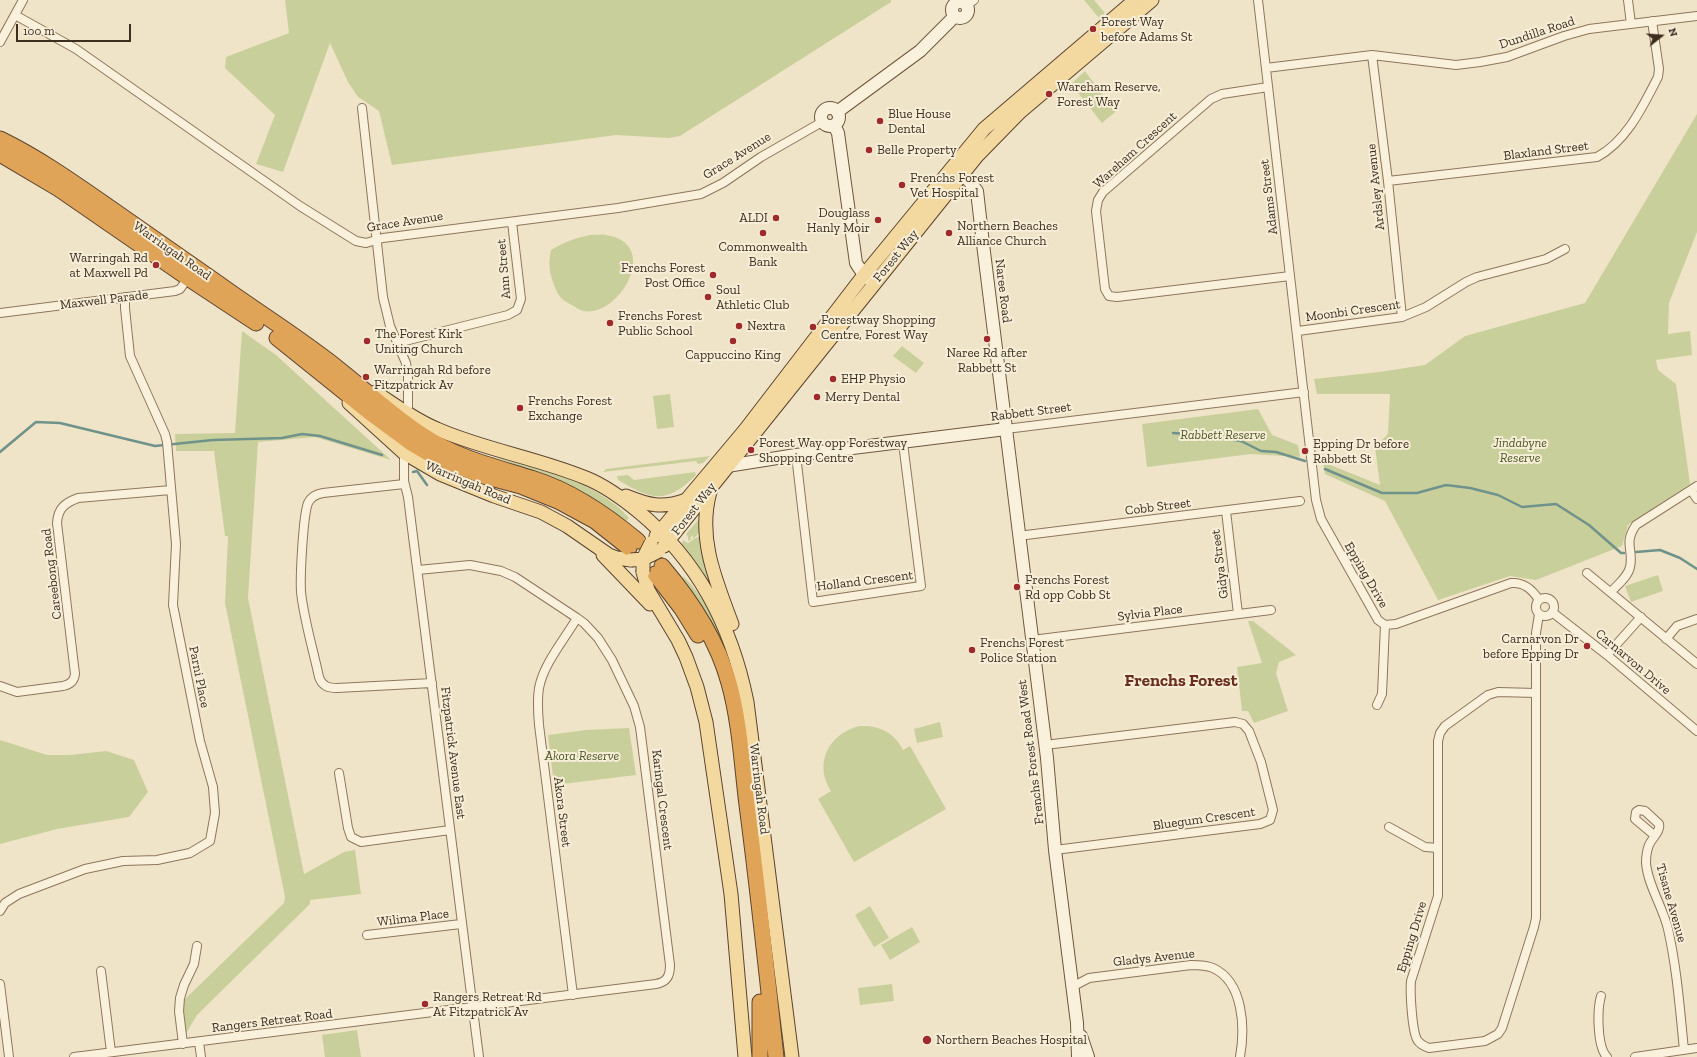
<!DOCTYPE html>
<style>
body{margin:0}
#map{position:relative;width:1697px;height:1057px;overflow:hidden;background:#f0e4c8;font-family:"Zilla Slab",serif}
canvas{display:block}
.north{position:absolute;left:1641px;top:16px;width:40px;height:40px;-webkit-text-stroke:3px #f7eed8;paint-order:stroke;rotate:73deg;font-size:11px;font-weight:700;line-height:16px;text-align:center;color:#3d2e20}
.north::after{content:'';display:block;margin:auto;width:14px;height:18px;background:#3d2e20;clip-path:polygon(50% 0,100% 100%,50% 72%,0 100%)}
.scale{position:absolute;left:16px;top:24px;width:115px;height:18px;box-sizing:border-box;border:2px solid #3d2e20;border-top:0;padding-left:5px;font-size:12px;line-height:14px;white-space:nowrap;color:#3d2e20;-webkit-text-stroke:3px #f7eed8;paint-order:stroke}
</style>
<div id="map">
<canvas width="1697" height="1057"></canvas>
<div class="north">N</div>
<div class="scale">100 m</div>
</div>
<script>
const c = document.querySelector('canvas').getContext('2d');
c.lineJoin = 'round';
function fill(path, color) { c.fillStyle = color; c.fill(path, 'evenodd'); }
function stroke(path, color, width, dash) { c.strokeStyle = color; c.lineWidth = width; c.lineCap = dash ? 'butt' : 'round'; c.setLineDash(dash || []); c.stroke(path); }
function write(font, color, halo, rows, align = 'center') {
  c.font = font + ' "Zilla Slab",serif'; c.lineWidth = 4; c.setLineDash([]); c.textBaseline = 'middle'; c.strokeStyle = halo; c.fillStyle = color; for (const [text, x, y, turn = 0] of rows) {
    c.save(); c.translate(x, y); c.rotate((+turn || 0) * Math.PI / 180); c.textAlign = isNaN(turn) ? turn : align; if (halo) c.strokeText(text, 0, 0); c.fillText(text, 0, 0); c.restore();
  }
}
const green = new Path2D(`
 M 285,0 L 891,0 L 891,2 L 680,136 L 669,138 L 616,135 L 392,165 L 379,111 L 358,97 L 348,82 L 330,43 L 283,172 L 256,164 L 275,115 L 225,68 L 226,57 L 289,33 Z
 M 1084,0 L 1094,0 L 1105,13 L 1099,18 Z
 M 1085,71 L 1115,112 L 1102,123 L 1071,84 Z
 M 1697,114 L 1697,232 L 1669,303 L 1668,334 L 1690,331 L 1692,355 L 1656,360 L 1658,370 L 1676,384 L 1690,484 L 1628,525 L 1622,546 L 1536,580 L 1510,576 L 1438,600 L 1385,501 L 1325,474 L 1323,462 L 1380,485 L 1375,447 L 1388,434 L 1390,394 L 1317,394 L 1314,379 L 1379,372 L 1425,365 L 1465,336 L 1585,303 Z
 M 590,235 C 595,235 601,234 606,235 C 662,243 620,318 583,311 C 580,310 575,307 572,305 C 566,302 562,300 558,294 C 551,279 547,267 551,250 C 564,242 575,238 590,235 Z
 M 242,331 L 276,355 L 391,460 L 315,437 L 258,442 L 248,598 L 304,874 L 344,852 L 355,850 L 361,894 L 310,900 L 310,904 L 197,1015 L 184,1037 L 182,1002 L 284,903 L 285,897 L 225,603 L 228,536 L 225,536 L 214,451 L 176,451 L 175,434 L 235,433 Z
 M 902,346 L 924,363 L 916,373 L 893,356 Z
 M 670,394 L 674,427 L 657,429 L 653,396 Z
 M 1258,409 L 1272,435 L 1298,445 L 1300,457 L 1251,454 L 1147,467 L 1142,424 Z
 M 482,449 C 524,462 601,483 629,518 L 626,521 C 608,509 591,496 571,487 C 542,473 511,463 481,452 Z
 M 710,456 L 703,463 L 698,464 L 696,461 L 603,472 L 606,469 Z
 M 695,472 L 696,475 C 666,505 652,500 618,480 L 617,476 L 628,475 L 634,480 Z
 M 700,518 L 702,530 L 693,539 L 693,535 L 690,538 L 692,539 L 688,541 L 688,537 L 686,534 Z
 M 699,536 L 703,536 L 720,603 L 702,570 L 682,544 L 683,540 L 688,543 Z
 M 1658,575 L 1663,591 L 1631,602 L 1625,586 Z
 M 684,577 C 707,600 720,628 729,660 L 726,661 L 681,579 Z
 M 1248,621 L 1253,621 L 1296,655 L 1279,662 L 1276,673 L 1288,711 L 1254,723 L 1248,711 L 1242,711 L 1237,667 L 1262,663 Z
 M 940,722 L 943,737 L 917,743 L 914,729 Z
 M 859,726 C 879,725 894,732 903,750 L 910,746 L 946,809 L 854,862 L 818,799 L 831,791 C 813,763 829,734 859,726 Z
 M 629,728 L 636,775 L 554,785 L 548,735 L 586,730 Z
 M 0,740 L 47,755 L 70,755 L 106,751 L 134,760 L 148,792 L 129,817 L 57,829 L 0,844 Z
 M 870,906 L 889,938 L 874,947 L 855,915 Z
 M 912,927 L 920,942 L 890,960 L 881,945 Z
 M 892,984 L 894,1001 L 860,1005 L 858,988 Z
 M 357,1030 L 361,1057 L 325,1057 L 322,1035 Z`);
const stream = new Path2D(`
 M 1173,433 L 1201,435 L 1241,441 L 1261,451 L 1276,452 L 1305,461
 M 0,452 L 36,422 L 60,423 L 155,446 L 213,440 L 282,438 L 302,434 L 320,436 L 382,455
 M 1325,469 L 1382,493 L 1417,493 L 1446,485 L 1470,488 L 1498,495 L 1522,507 L 1556,504 L 1589,525 L 1621,553 L 1624,553
 M 413,472 L 417,471 L 427,485
 M 1636,552 L 1660,550 L 1680,558 L 1697,569`);
const street = new Path2D(`
 M 1258,0 L 1316,500 L 1321,519 L 1378,620 L 1385,625 L 1396,624 L 1511,583 C 1524,582 1532,589 1539,600
 M 1628,0 L 1631,24
 M 966,5 L 974,0
 M 15,15 L 76,49 L 300,206 L 356,241 L 366,243 L 383,238 L 618,208 L 701,194 L 723,183 L 761,157 L 822,122
 M 0,42 L 23,0
 M 1372,55 L 1388,181 L 1402,317
 M 1266,68 L 1372,55 L 1456,65 L 1480,62 L 1507,57 L 1564,36 L 1589,29 L 1697,16
 M 1268,87 L 1222,94 L 1211,99 L 1103,192 L 1098,200 L 1096,211 L 1105,289 L 1109,296 L 1117,297 L 1290,276
 M 362,108 L 383,297 L 390,326 L 406,363 L 408,375 L 408,413
 M 1388,181 L 1597,157 C 1627,141 1643,106 1658,77 L 1659,69 L 1652,21
 M 0,313 L 175,291 L 180,289 L 188,278
 M 1298,331 L 1402,317 L 1426,307 L 1466,282 L 1477,277 L 1546,259 L 1565,249
 M 397,343 L 508,315 L 517,310 L 521,299 L 512,222
 M 1006,429 L 1304,392
 M 404,453 L 404,481 L 408,497 L 479,1057
 M 796,455 L 813,602 L 921,586 L 903,443
 M 404,484 L 323,493 C 316,494 311,497 308,503 C 303,516 300,577 301,592 C 304,620 313,649 319,677 C 322,686 328,688 337,688 L 432,683
 M 1691,490 L 1697,499
 M 1226,511 L 1238,614
 M 1018,536 L 1300,501
 M 1587,573 L 1697,664
 M 1611,592 C 1617,585 1628,577 1630,567 C 1634,549 1623,544 1636,525 L 1697,486
 M1536 607a9 9 0 1 1 18 0a9 9 0 1 1-18 0Z
 M 1552,612 L 1607,655 L 1697,731
 M 1666,639 L 1677,626 L 1697,619
 M 1032,640 L 1271,610
 M 1607,655 L 1641,617
 M 0,686 L 17,692 L 63,686 C 71,684 74,681 75,674 L 57,523 C 58,508 65,503 78,498 L 171,490
 M 1536,693 L 1498,692 L 1488,695 L 1445,726 L 1440,733 L 1438,741 L 1438,896 L 1411,981 C 1410,992 1412,1034 1418,1041 C 1421,1045 1424,1046 1429,1048 L 1485,1041 L 1498,1034 L 1502,1028 L 1534,927 L 1536,918 L 1536,633 L 1539,614
 M 1377,705 L 1382,694 L 1385,625
 M 1045,745 L 1235,722 L 1243,724 L 1249,731 L 1261,762 L 1273,810 L 1270,820 L 1260,824 L 1055,850
 M 339,773 L 348,828 L 351,837 L 361,842 L 450,830
 M 1389,827 L 1425,847 L 1438,848
 M 1654,835 L 1635,819 L 1636,812 L 1639,810 L 1645,811 L 1659,824 C 1661,831 1652,838 1649,845 C 1647,850 1646,857 1646,863 C 1648,886 1663,907 1668,929 C 1677,969 1680,1010 1684,1050
 M 0,911 L 5,903 L 19,894 L 85,869 L 123,861 L 157,860 L 190,853 L 210,841 L 215,813 L 213,787 L 200,741 L 173,605 L 176,544 L 167,442 L 165,434 L 130,356 L 125,308 L 125,297
 M 367,935 L 461,924
 M 101,971 L 111,1052
 M 0,984 L 9,1057
 M 1072,987 L 1089,978 L 1191,965 C 1198,965 1206,965 1213,968 C 1244,982 1245,1029 1240,1057
 M 573,995 L 539,725 C 538,713 537,700 539,688 C 544,663 564,640 577,618
 M 1601,996 C 1597,1010 1597,1047 1607,1057
 M 199,1042 L 201,1057
 M 183,1044 L 179,1011 L 180,998 L 184,985 L 194,964 L 197,946
 M 74,1057 L 656,984 C 667,982 670,976 670,965 L 640,727 L 634,706 L 612,660 L 598,638 L 584,623 L 577,618 L 515,577 L 501,571 L 470,565 L 418,570
 M 1635,1057 L 1697,1048`);
const secondary = new Path2D(`
 M952 10a8 8 0 1 1 16 0a8 8 0 1 1-16 0Z
 M821 117a9 9 0 1 1 18 0a9 9 0 1 1-18 0Z
 M 837,112 L 920,51 L 954,17
 M 834,125 L 838,133 L 856,263 L 864,275 L 870,280
 M 956,167 L 969,181 L 977,191 L 983,244 L 1047,758 L 1055,850 L 1077,1023 L 1078,1057
 M 727,466 L 796,455 L 1006,429
 M 1081,1036 L 1088,1057`);
const primary = new Path2D(`
 M 375,392 C 395,405 415,420 437,429 C 485,450 538,458 586,478 C 606,486 622,498 639,512 C 698,561 732,627 747,702 L 792,1057
 M 349,403 L 404,453 L 440,474 L 494,496 L 541,512 L 567,526 L 609,555 L 617,558 L 631,560
 M 710,492 C 697,538 716,581 732,624
 M 626,496 C 648,505 662,509 686,500
 M 656,536 L 745,430 L 864,275 L 984,129 L 1135,0
 M 664,546 L 977,156 L 1020,112 L 1152,0
 M 603,555 L 650,604
 M 643,572 L 648,590 L 678,640 L 686,657 L 697,687 L 706,722 L 731,894 L 745,1057`);
const highway = new Path2D(`
 M 0,139 C 37,157 70,180 103,203 C 142,230 180,257 219,284 C 259,313 302,339 340,370 C 368,392 394,417 424,436 C 457,458 497,467 534,479 C 572,491 607,515 638,541
 M 0,154 L 59,189 L 188,278 L 256,323
 M 277,338 L 369,412 L 411,443 L 428,453 L 452,464 L 483,476 L 521,486 L 558,501 L 595,521 L 629,548
 M 662,566 C 691,600 717,639 729,683 C 740,722 742,765 747,805 C 758,889 767,973 776,1057
 M 655,574 L 682,609 L 698,635
 M 760,1002 L 760,1057`);
const primaryBridge = new Path2D(`
 M 631,560 L 643,559 L 659,551
 M 643,572 L 643,559 L 651,543`);
const markers = [
 [1093,29,4,"#9e2a2b"],
 [1049,94,4,"#9e2a2b"],
 [880,121,4,"#9e2a2b"],
 [869,150,4,"#9e2a2b"],
 [902,185,4,"#9e2a2b"],
 [776,218,4,"#9e2a2b"],
 [878,220,4,"#9e2a2b"],
 [763,233,4,"#9e2a2b"],
 [949,233,4,"#9e2a2b"],
 [156,265,4,"#9e2a2b"],
 [713,275,4,"#9e2a2b"],
 [708,297,4,"#9e2a2b"],
 [610,323,4,"#9e2a2b"],
 [739,326,4,"#9e2a2b"],
 [813,327,4,"#9e2a2b"],
 [987,339,4,"#9e2a2b"],
 [367,341,4,"#9e2a2b"],
 [733,341,4,"#9e2a2b"],
 [366,377,4,"#9e2a2b"],
 [833,379,4,"#9e2a2b"],
 [817,397,4,"#9e2a2b"],
 [520,408,4,"#9e2a2b"],
 [751,450,4,"#9e2a2b"],
 [1305,451,4,"#9e2a2b"],
 [1017,587,4,"#9e2a2b"],
 [1587,646,4,"#9e2a2b"],
 [972,650,4,"#9e2a2b"],
 [425,1004,4,"#9e2a2b"],
 [927,1040,5,"#9e2a2b"]
];
const poiNames = [
 ["Forest Way",1101,22],
 ["before Adams St",1101,37],
 ["Wareham Reserve,",1057,87],
 ["Forest Way",1057,102],
 ["Blue House",888,114],
 ["Dental",888,129],
 ["Belle Property",877,150],
 ["Frenchs Forest",910,178],
 ["Vet Hospital",910,193],
 ["Douglass",870,213,"right"],
 ["Hanly Moir",870,228,"right"],
 ["ALDI",768,218,"right"],
 ["Northern Beaches",957,226],
 ["Alliance Church",957,241],
 ["Commonwealth",763,247,"center"],
 ["Bank",763,262,"center"],
 ["Warringah Rd",148,258,"right"],
 ["at Maxwell Pd",148,273,"right"],
 ["Frenchs Forest",705,268,"right"],
 ["Post Office",705,283,"right"],
 ["Soul",716,290],
 ["Athletic Club",716,305],
 ["Frenchs Forest",618,316],
 ["Public School",618,331],
 ["Forestway Shopping",821,320],
 ["Centre, Forest Way",821,335],
 ["Nextra",747,326],
 ["The Forest Kirk",375,334],
 ["Uniting Church",375,349],
 ["Naree Rd after",987,353,"center"],
 ["Rabbett St",987,368,"center"],
 ["Cappuccino King",733,355,"center"],
 ["Warringah Rd before",374,370],
 ["Fitzpatrick Av",374,385],
 ["EHP Physio",841,379],
 ["Merry Dental",825,397],
 ["Frenchs Forest",528,401],
 ["Exchange",528,416],
 ["Forest Way opp Forestway",759,443],
 ["Shopping Centre",759,458],
 ["Epping Dr before",1313,444],
 ["Rabbett St",1313,459],
 ["Frenchs Forest",1025,580],
 ["Rd opp Cobb St",1025,595],
 ["Carnarvon Dr",1579,639,"right"],
 ["before Epping Dr",1579,654,"right"],
 ["Frenchs Forest",980,643],
 ["Police Station",980,658],
 ["Rangers Retreat Rd",433,997],
 ["At Fitzpatrick Av",433,1012],
 ["Northern Beaches Hospital",936,1040]
];
const streetNames = [
 ["Dundilla Road",1537,33,-18],
 ["Wareham Crescent",1135,150,-42],
 ["Blaxland Street",1546,151,-7],
 ["Grace Avenue",737,156,-32],
 ["Ardsley Avenue",1376,187,-96],
 ["Adams Street",1269,197,-97],
 ["Grace Avenue",405,222,-9],
 ["Warringah Road",172,251,35],
 ["Forest Way",896,256,-51],
 ["Ann Street",504,269,-95],
 ["Naree Road",1003,291,83],
 ["Maxwell Parade",104,300,-7],
 ["Moonbi Crescent",1353,311,-8],
 ["Rabbett Street",1031,412,-7],
 ["Warringah Road",468,483,23],
 ["Cobb Street",1158,507,-7],
 ["Forest Way",694,509,-52],
 ["Gidya Street",1220,564,-97],
 ["Careebong Road",52,574,-97],
 ["Epping Drive",1366,575,60],
 ["Holland Crescent",865,581,-7],
 ["Sylvia Place",1150,613,-7],
 ["Carnarvon Drive",1633,662,40],
 ["Parni Place",199,677,79],
 ["Frenchs Forest Road West",1031,752,-97],
 ["Fitzpatrick Avenue East",453,753,83],
 ["Warringah Road",759,789,83],
 ["Karingal Crescent",662,800,83],
 ["Akora Street",562,812,83],
 ["Bluegum Crescent",1204,819,-8],
 ["Tisane Avenue",1671,903,74],
 ["Wilima Place",413,918,-7],
 ["Epping Drive",1412,937,-73],
 ["Gladys Avenue",1154,958,-6],
 ["Rangers Retreat Road",272,1021,-7]
];
const parkNames = [
 ["Rabbett Reserve",1223,435],
 ["Jindabyne",1520,443],
 ["Reserve",1520,458],
 ["Akora Reserve",582,756]
];
const districtNames = [
 ["Frenchs Forest",1181,681]
];
fill(green, '#c9cf9b');
stroke(stream, '#6f938a', 2.5);
stroke(street, '#8d765c', 10);
stroke(secondary, '#6f573f', 14);
stroke(primary, '#5b4430', 15);
stroke(highway, '#5b4430', 17);
stroke(street, '#faf1dc', 8);
stroke(secondary, '#faf1dc', 12);
stroke(primary, '#f3d9a0', 13);
stroke(highway, '#e0a458', 15);
stroke(primaryBridge, '#5b4430', 15, []);
stroke(primaryBridge, '#f3d9a0', 13);
for (const [x, y, r, color] of markers) { const dot = new Path2D(); dot.arc(x, y, r, 0, 2 * Math.PI); c.fillStyle = color; c.fill(dot); stroke(dot, '#f7eed8', 1.5); }
write('13px', '#3d2e20', '#f7eed8', poiNames, 'left');
write('13px', '#3d2e20', '#f7eed8', streetNames);
write('italic 13px', '#4d5a26', '#f7eed8', parkNames);
write('bold 17px', '#6b2e1e', '#f7eed8', districtNames);
</script>
